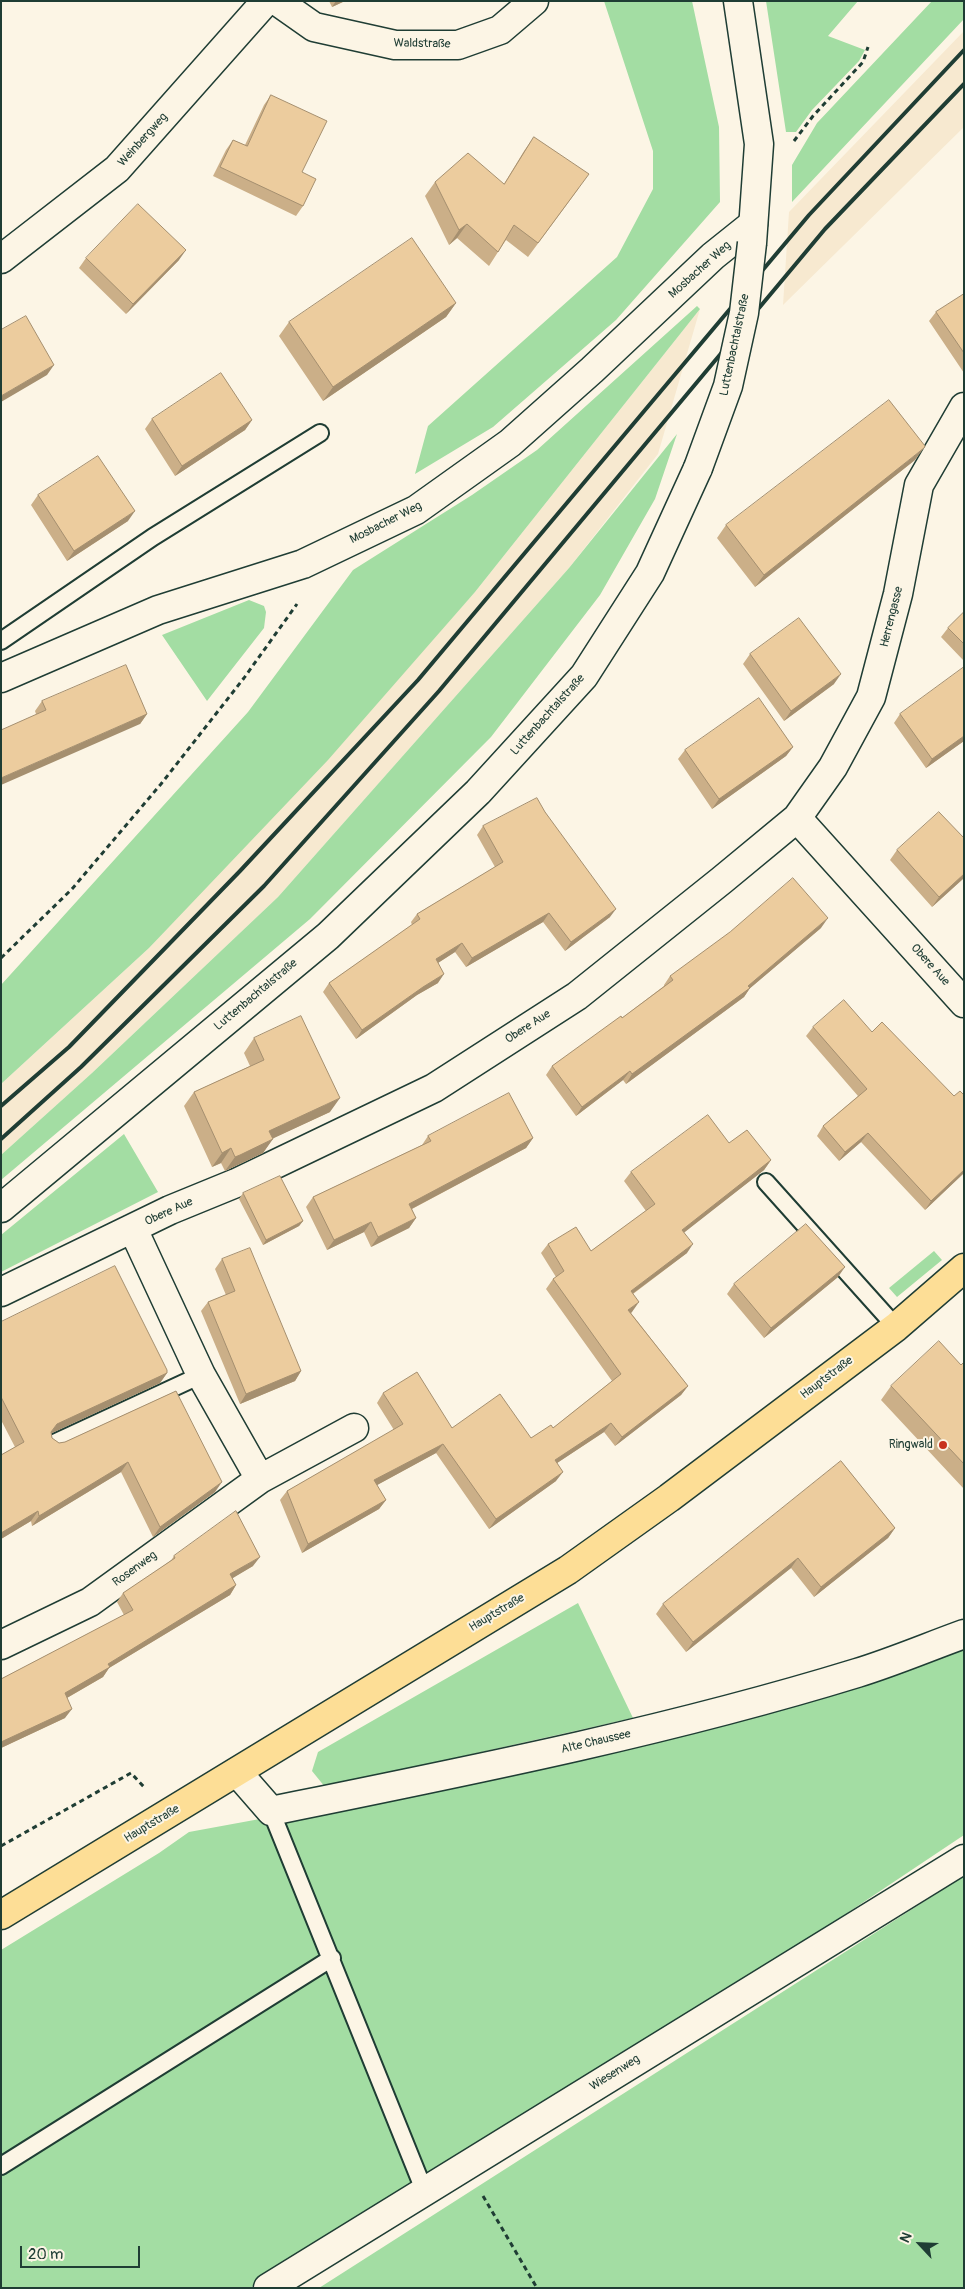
<!DOCTYPE html>
<meta charset="utf-8">
<style>
body{margin:0}
#map{position:relative;width:965px;height:2289px;overflow:hidden;background:#fcf5e5;font-family:Pangolin,sans-serif}
canvas{display:block}
.frame{position:absolute;inset:0;border:2px solid #1f3d34;pointer-events:none}
.north{position:absolute;left:895px;top:2219px;width:50px;height:50px;-webkit-text-stroke:4px #fcf5e5;paint-order:stroke;rotate:295deg;font-size:14px;font-weight:700;line-height:20px;text-align:center;color:#1f3d34}
.north::after{content:'';display:block;margin:auto;width:18px;height:22px;background:#1f3d34;clip-path:polygon(50% 0,100% 100%,50% 72%,0 100%)}
.scale{position:absolute;left:20px;top:2246px;width:120px;height:22px;box-sizing:border-box;border:2px solid #1f3d34;border-top:0;padding-left:6px;font-size:15px;line-height:18px;white-space:nowrap;color:#1f3d34;-webkit-text-stroke:4px #fcf5e5;paint-order:stroke}
</style>
<div id="map">
<canvas width="965" height="2289"></canvas>
<div class="frame"></div>
<div class="north">N</div>
<div class="scale">20 m</div>
</div>
<script>
const c = document.querySelector('canvas').getContext('2d');
c.lineJoin = 'round';
function fill(path, color) { c.fillStyle = color; c.fill(path, 'evenodd'); }
function stroke(path, color, width, dash) { c.strokeStyle = color; c.lineWidth = width; c.lineCap = dash ? 'butt' : 'round'; c.setLineDash(dash || []); c.stroke(path); }
function write(font, color, halo, rows, align = 'center') {
  c.font = font + ' Pangolin,sans-serif'; c.lineWidth = 4; c.setLineDash([]); c.textBaseline = 'middle'; c.strokeStyle = halo; c.fillStyle = color; for (const [text, x, y, turn = 0] of rows) {
    c.save(); c.translate(x, y); c.rotate((+turn || 0) * Math.PI / 180); c.textAlign = isNaN(turn) ? turn : align; if (halo) c.strokeText(text, 0, 0); c.fillText(text, 0, 0); c.restore();
  }
}
const built = new Path2D(`
 M 964,31 L 964,127 L 783,305 L 789,212 Z
 M 700,309 L 658,454 L 569,568 L 278,897 L 92,1073 L 1,1155 L 1,1084 L 149,948 L 475,592 Z`);
const green = new Path2D(`
 M 604,1 L 692,1 L 719,127 L 720,202 L 616,320 L 493,427 L 415,474 L 428,426 L 617,257 L 653,189 L 653,151 Z
 M 766,1 L 858,1 L 828,36 L 865,50 L 859,61 L 812,110 L 796,132 L 786,132 Z
 M 932,1 L 964,1 L 964,19 L 792,202 L 792,165 L 817,123 Z
 M 697,306 L 700,309 L 475,592 L 328,760 L 149,948 L 1,1084 L 1,985 L 248,712 L 353,570 L 472,495 L 537,450 Z
 M 677,434 L 655,499 L 600,595 L 491,737 L 310,919 L 1,1180 L 1,1155 L 92,1073 L 278,897 L 569,568 Z
 M 249,600 L 264,606 L 266,612 L 264,628 L 207,701 L 162,635 Z
 M 124,1134 L 158,1192 L 1,1272 L 1,1235 Z
 M 934,1251 L 942,1260 L 897,1297 L 889,1288 Z
 M 578,1603 L 633,1718 L 325,1787 L 312,1771 L 318,1752 Z
 M 964,1648 L 964,1835 L 708,2006 L 250,2288 L 1,2288 L 1,1950 L 159,1853 L 189,1832 L 532,1769 Z
 M 964,1876 L 964,2288 L 319,2288 Z`);
const path = new Path2D(`
 M 794,141 L 813,116 L 863,62 L 868,47
 M 1,958 L 72,889 L 161,784 L 244,678 L 297,604
 M 1,1846 L 131,1773 L 144,1787
 M 483,2196 L 537,2288`);
const lane = new Path2D(`
 M 1,641 L 153,537 L 320,433
 M 766,1182 L 896,1327
 M 54,1443 L 201,1375
 M 271,1811 L 424,2190
 M 1,2166 L 332,1958`);
const street = new Path2D(`
 M 277,1 L 314,27 L 395,45 L 458,45 L 500,30 L 534,1
 M 1,259 L 117,169 L 266,1
 M 1,678 L 158,610 L 303,564 L 416,510 L 510,443 L 592,370 L 713,256 L 753,224
 M 797,818 L 964,1003
 M 133,1229 L 201,1375 L 260,1479
 M 1,1292 L 170,1210 L 236,1183 L 434,1088 L 577,996 L 722,880 L 797,818 L 833,767 L 871,697 L 898,594 L 919,485 L 964,407
 M 1,1645 L 90,1602 L 260,1479 L 354,1428
 M 237,1772 L 271,1811 C 468,1771 665,1732 857,1673 C 893,1662 928,1647 964,1634
 M 268,2288 L 964,1859`);
const secondary = new Path2D(`
 M 738,1 L 759,144 L 752,243
 M 1,1208 L 328,936 L 478,792 L 584,676 L 650,573 L 698,468`);
const primary = new Path2D(`
 M 1,1915 L 568,1570 L 669,1498 L 896,1327 L 964,1268`);
const rail = new Path2D(`
 M 1,1106 L 69,1047 L 240,871 L 418,680 L 809,215 L 964,50
 M 1,1139 L 81,1067 L 264,886 L 439,691 L 825,229 L 964,84`);
const secondaryBridge = new Path2D(`
 M 698,468 L 728,386 L 744,313 L 752,243`);
const wall = new Path2D(`
 M 329,1 L 345,1 L 332,7 Z
 M 271,95 L 302,172 L 303,206 L 296,216 L 213,176 L 226,150 L 233,140 L 245,145 L 264,105 Z
 M 534,137 L 579,188 L 528,257 L 506,240 L 498,252 L 489,266 L 457,238 L 449,245 L 425,196 L 435,182 L 504,184 L 524,151 Z
 M 86,258 L 179,260 L 126,314 L 79,268 Z
 M 964,294 L 964,373 L 929,321 L 936,312 Z
 M 456,303 L 446,317 L 323,401 L 279,336 L 289,322 Z
 M 152,419 L 252,420 L 245,430 L 175,476 L 145,429 Z
 M 915,460 L 755,587 L 717,538 L 726,525 Z
 M 38,495 L 128,521 L 67,561 L 31,505 Z
 M 964,612 L 964,661 L 941,637 L 948,628 Z
 M 750,654 L 834,684 L 784,721 L 743,664 Z
 M 42,701 L 147,714 L 140,724 L 36,714 L 35,711 Z
 M 900,714 L 964,741 L 926,768 L 894,723 Z
 M 793,747 L 786,756 L 712,809 L 678,759 L 685,750 Z
 M 545,812 L 610,917 L 565,951 L 543,922 L 466,967 L 455,952 L 438,963 L 438,983 L 417,995 L 356,1039 L 323,992 L 329,983 L 412,925 L 411,922 L 417,914 L 495,867 L 477,835 L 483,826 Z
 M 897,850 L 964,878 L 932,907 L 890,860 Z
 M 821,928 L 750,988 L 744,997 L 626,1084 L 623,1080 L 576,1116 L 546,1075 L 552,1066 L 622,1018 L 664,986 L 664,985 L 670,976 Z
 M 813,1027 L 964,1173 L 925,1210 L 861,1142 L 839,1161 L 817,1136 L 823,1126 L 858,1096 L 806,1036 Z
 M 254,1038 L 330,1112 L 273,1138 L 263,1153 L 225,1171 L 221,1163 L 212,1167 L 184,1106 L 194,1092 L 250,1066 L 244,1053 Z
 M 428,1136 L 533,1138 L 526,1148 L 412,1209 L 416,1218 L 409,1228 L 371,1247 L 364,1232 L 327,1250 L 306,1207 L 313,1197 L 422,1145 Z
 M 729,1143 L 771,1160 L 764,1170 L 684,1232 L 687,1253 L 633,1294 L 632,1312 L 631,1313 L 688,1386 L 681,1395 L 615,1446 L 604,1432 L 557,1463 L 556,1481 L 489,1529 L 436,1453 L 377,1485 L 386,1500 L 379,1509 L 302,1553 L 280,1500 L 287,1491 L 394,1430 L 377,1403 L 383,1393 L 452,1428 L 531,1438 L 553,1428 L 612,1381 L 546,1289 L 553,1279 L 556,1277 L 541,1253 L 548,1244 L 591,1251 L 646,1211 L 624,1181 L 631,1172 Z
 M 243,1193 L 303,1221 L 299,1226 L 263,1245 L 239,1199 Z
 M 222,1259 L 301,1371 L 295,1381 L 240,1404 L 201,1311 L 208,1302 L 226,1295 L 215,1269 Z
 M 838,1277 L 764,1338 L 727,1294 L 734,1284 Z
 M 1,1322 L 167,1373 L 160,1383 L 51,1433 L 52,1438 L 59,1443 L 65,1442 L 176,1391 L 215,1492 L 153,1537 L 121,1472 L 32,1526 L 31,1521 L 1,1539 L 1,1455 L 15,1447 L 1,1420 Z
 M 964,1362 L 964,1489 L 881,1400 L 891,1386 L 961,1365 Z
 M 841,1461 L 895,1528 L 888,1538 L 814,1597 L 791,1568 L 686,1652 L 656,1614 L 663,1604 Z
 M 174,1556 L 253,1566 L 232,1578 L 236,1585 L 230,1595 L 109,1668 L 103,1677 L 67,1698 L 65,1718 L 1,1748 L 1,1679 L 124,1615 L 117,1602 L 123,1593 L 170,1562 Z`);
const shadedWall = new Path2D(`
 M 336,1 L 345,1 L 332,7 Z
 M 467,224 L 457,238 L 449,245 L 459,230 Z
 M 186,250 L 179,260 L 126,314 L 133,304 Z
 M 456,303 L 446,317 L 323,401 L 333,387 Z
 M 54,365 L 47,375 L 1,402 L 1,396 Z
 M 252,420 L 245,430 L 175,476 L 182,466 Z
 M 924,448 L 915,460 L 755,587 L 764,575 Z
 M 135,511 L 128,521 L 67,561 L 74,551 Z
 M 841,674 L 834,684 L 784,721 L 791,711 Z
 M 147,714 L 140,724 L 1,785 L 1,778 Z
 M 964,736 L 964,741 L 926,768 L 932,759 Z
 M 793,747 L 786,756 L 712,809 L 719,799 Z
 M 964,874 L 964,878 L 932,907 L 939,897 Z
 M 616,909 L 610,917 L 565,951 L 571,942 Z
 M 549,913 L 543,922 L 466,967 L 472,958 Z
 M 828,918 L 821,928 L 748,990 L 750,988 L 744,997 L 626,1084 L 632,1074 L 748,986 Z
 M 462,943 L 455,952 L 430,968 L 436,959 Z
 M 444,974 L 438,983 L 417,995 L 356,1039 L 362,1030 L 423,987 Z
 M 630,1071 L 623,1080 L 576,1116 L 582,1107 Z
 M 340,1098 L 330,1112 L 259,1145 L 269,1131 Z
 M 868,1133 L 861,1142 L 839,1161 L 845,1152 Z
 M 533,1138 L 526,1148 L 402,1214 L 409,1204 Z
 M 273,1139 L 263,1153 L 225,1171 L 235,1157 Z
 M 231,1148 L 221,1163 L 212,1167 L 222,1153 Z
 M 771,1160 L 764,1170 L 676,1239 L 682,1230 Z
 M 964,1170 L 964,1173 L 925,1210 L 931,1201 Z
 M 416,1218 L 409,1228 L 371,1247 L 378,1237 Z
 M 303,1221 L 299,1226 L 263,1245 L 266,1240 Z
 M 371,1222 L 364,1232 L 327,1250 L 334,1240 Z
 M 693,1244 L 687,1253 L 624,1300 L 631,1291 Z
 M 845,1267 L 838,1277 L 764,1338 L 771,1328 Z
 M 639,1302 L 632,1312 L 622,1319 L 628,1310 Z
 M 301,1371 L 295,1381 L 240,1404 L 246,1394 Z
 M 167,1373 L 160,1383 L 50,1434 L 57,1424 Z
 M 688,1386 L 681,1395 L 615,1446 L 622,1437 Z
 M 611,1423 L 604,1432 L 548,1469 L 555,1460 Z
 M 443,1444 L 436,1453 L 368,1490 L 374,1480 Z
 M 128,1462 L 121,1472 L 32,1526 L 39,1516 Z
 M 563,1472 L 556,1481 L 489,1529 L 496,1519 Z
 M 222,1482 L 215,1492 L 153,1537 L 160,1527 Z
 M 386,1500 L 379,1509 L 302,1553 L 308,1544 Z
 M 38,1511 L 31,1521 L 1,1539 L 1,1533 Z
 M 895,1528 L 888,1538 L 814,1597 L 821,1587 Z
 M 260,1557 L 253,1566 L 223,1584 L 230,1574 Z
 M 798,1558 L 791,1568 L 686,1652 L 693,1642 Z
 M 236,1585 L 230,1595 L 109,1668 L 103,1677 L 58,1703 L 65,1693 L 108,1664 Z
 M 72,1709 L 65,1718 L 1,1748 L 1,1742 Z`);
const building = new Path2D(`
 M 271,95 L 327,121 L 302,172 L 316,179 L 303,206 L 220,167 L 233,140 L 247,146 Z
 M 534,137 L 589,174 L 538,243 L 514,225 L 498,252 L 467,224 L 459,230 L 435,182 L 468,153 L 504,184 Z
 M 138,204 L 186,250 L 133,304 L 86,258 Z
 M 412,238 L 456,303 L 333,387 L 289,322 Z
 M 964,294 L 964,353 L 936,312 Z
 M 26,316 L 54,365 L 1,396 L 1,330 Z
 M 221,373 L 252,420 L 182,466 L 152,419 Z
 M 889,400 L 925,446 L 924,448 L 764,575 L 726,525 Z
 M 98,456 L 135,511 L 74,551 L 38,495 Z
 M 964,612 L 964,644 L 948,628 Z
 M 799,618 L 841,674 L 791,711 L 750,654 Z
 M 126,665 L 147,714 L 1,778 L 1,730 L 46,710 L 42,701 Z
 M 964,667 L 964,736 L 932,759 L 900,714 Z
 M 759,698 L 793,747 L 719,799 L 685,750 Z
 M 537,798 L 545,812 L 616,909 L 571,942 L 549,913 L 472,958 L 462,943 L 436,959 L 444,974 L 423,987 L 362,1030 L 329,983 L 420,919 L 417,914 L 503,862 L 483,826 Z
 M 939,812 L 964,838 L 964,874 L 939,897 L 897,850 Z
 M 793,878 L 828,918 L 748,986 L 750,988 L 632,1074 L 630,1071 L 582,1107 L 552,1066 L 621,1016 L 622,1018 L 673,980 L 670,976 L 730,932 Z
 M 844,1000 L 872,1032 L 882,1022 L 954,1096 L 960,1091 L 964,1095 L 964,1170 L 931,1201 L 868,1133 L 845,1152 L 823,1126 L 867,1089 L 813,1027 Z
 M 301,1016 L 340,1098 L 269,1131 L 273,1139 L 240,1155 L 235,1157 L 231,1148 L 222,1153 L 194,1092 L 264,1060 L 254,1038 Z
 M 509,1093 L 533,1138 L 409,1204 L 416,1218 L 378,1237 L 371,1222 L 334,1240 L 313,1197 L 431,1141 L 428,1136 Z
 M 708,1115 L 729,1143 L 747,1130 L 771,1160 L 682,1230 L 693,1244 L 631,1291 L 639,1302 L 628,1310 L 688,1386 L 622,1437 L 611,1423 L 555,1460 L 563,1472 L 496,1519 L 443,1444 L 374,1480 L 386,1500 L 308,1544 L 287,1491 L 403,1424 L 383,1393 L 417,1372 L 452,1428 L 500,1394 L 531,1438 L 551,1425 L 553,1428 L 621,1374 L 553,1279 L 564,1271 L 548,1244 L 576,1227 L 591,1251 L 655,1204 L 631,1172 Z
 M 280,1176 L 303,1221 L 266,1240 L 243,1193 Z
 M 806,1224 L 845,1267 L 771,1328 L 734,1284 Z
 M 250,1248 L 301,1371 L 246,1394 L 208,1302 L 235,1291 L 222,1259 Z
 M 115,1266 L 167,1370 L 167,1373 L 57,1424 L 51,1432 L 52,1438 L 59,1443 L 65,1442 L 176,1391 L 222,1482 L 160,1527 L 128,1462 L 39,1516 L 38,1511 L 1,1533 L 1,1455 L 24,1442 L 1,1397 L 1,1322 Z
 M 939,1341 L 961,1365 L 964,1362 L 964,1464 L 891,1386 Z
 M 841,1461 L 895,1528 L 821,1587 L 798,1558 L 693,1642 L 663,1604 Z
 M 236,1511 L 260,1557 L 230,1574 L 236,1585 L 108,1664 L 110,1667 L 65,1693 L 72,1709 L 1,1742 L 1,1679 L 133,1610 L 123,1593 L 175,1558 L 174,1556 Z`);
const markers = [
 [943,1445,5,"#c8321e"]
];
const streetNames = [
 ["Waldstraße",422,44,1],
 ["Weinbergweg",143,140,-48],
 ["Mosbacher Weg",700,270,-42],
 ["Luttenbachtalstraße",735,345,-78],
 ["Mosbacher Weg",386,523,-27],
 ["Herrengasse",892,617,-76],
 ["Luttenbachtalstraße",548,715,-48],
 ["Obere Aue",930,965,48],
 ["Luttenbachtalstraße",256,995,-40],
 ["Obere Aue",528,1027,-33],
 ["Obere Aue",169,1212,-25],
 ["Hauptstraße",827,1378,-37],
 ["Rosenweg",135,1569,-36],
 ["Hauptstraße",497,1613,-31],
 ["Alte Chaussee",596,1742,-13],
 ["Hauptstraße",152,1824,-31],
 ["Wiesenweg",615,2073,-32]
];
const poiNames = [
 ["Ringwald",933,1445]
];
fill(built, '#f7e9d0');
fill(green, '#a3dda3');
stroke(lane, '#1f3d34', 20);
stroke(street, '#1f3d34', 31);
stroke(secondary, '#1f3d34', 31);
stroke(primary, '#1f3d34', 31);
stroke(path, '#1f3d34', 3, [5, 4]);
stroke(lane, '#fcf5e5', 16);
stroke(street, '#fcf5e5', 28);
stroke(secondary, '#fcf5e5', 28);
stroke(primary, '#fdde96', 28);
stroke(rail, '#1f3d34', 4);
stroke(secondaryBridge, '#1f3d34', 31, []);
stroke(secondaryBridge, '#fcf5e5', 28);
fill(wall, '#cbaf88');
fill(shadedWall, '#a58f6f');
fill(building, '#eccc9e');
stroke(building, '#a58f6f', 1);
for (const [x, y, r, color] of markers) { const dot = new Path2D(); dot.arc(x, y, r, 0, 2 * Math.PI); c.fillStyle = color; c.fill(dot); stroke(dot, '#fcf5e5', 2); }
write('12px', '#1f3d34', '#fcf5e5', streetNames);
write('12px', '#1f3d34', '#fcf5e5', poiNames, 'right');
</script>
